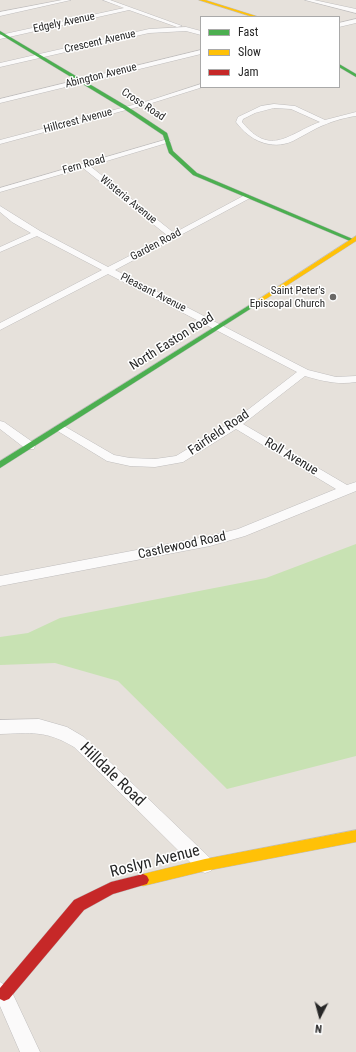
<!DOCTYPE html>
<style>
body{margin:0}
#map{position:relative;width:356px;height:1052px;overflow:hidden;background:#e6e1db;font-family:"Roboto Condensed",sans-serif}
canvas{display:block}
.legend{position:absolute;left:200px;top:16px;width:140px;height:72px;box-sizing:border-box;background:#fff;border:1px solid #a9a9a9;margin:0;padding:5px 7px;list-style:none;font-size:12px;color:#272727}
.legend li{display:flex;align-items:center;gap:8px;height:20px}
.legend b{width:20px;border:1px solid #a9a9a9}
.north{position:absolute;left:300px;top:996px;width:40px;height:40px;-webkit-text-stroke:3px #fff;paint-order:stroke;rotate:186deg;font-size:11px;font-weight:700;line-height:16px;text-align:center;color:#272727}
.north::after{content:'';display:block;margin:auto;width:14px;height:18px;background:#272727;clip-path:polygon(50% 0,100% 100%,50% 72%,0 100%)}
</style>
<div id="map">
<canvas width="356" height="1052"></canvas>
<ul class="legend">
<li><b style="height:5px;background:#4caf50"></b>Fast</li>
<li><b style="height:5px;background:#ffc107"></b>Slow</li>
<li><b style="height:5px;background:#c62828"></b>Jam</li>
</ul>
<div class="north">N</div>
</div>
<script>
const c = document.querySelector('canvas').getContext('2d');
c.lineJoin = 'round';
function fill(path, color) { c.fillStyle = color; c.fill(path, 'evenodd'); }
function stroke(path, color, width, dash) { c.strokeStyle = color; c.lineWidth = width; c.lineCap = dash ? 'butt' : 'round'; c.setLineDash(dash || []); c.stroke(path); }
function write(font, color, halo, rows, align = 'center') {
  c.font = font + ' "Roboto Condensed",sans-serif'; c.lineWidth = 3; c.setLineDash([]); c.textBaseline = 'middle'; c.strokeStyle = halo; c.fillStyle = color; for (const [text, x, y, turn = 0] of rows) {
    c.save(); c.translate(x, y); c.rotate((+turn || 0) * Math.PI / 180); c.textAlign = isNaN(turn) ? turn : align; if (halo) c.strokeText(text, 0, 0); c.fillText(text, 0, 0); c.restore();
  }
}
const green = new Path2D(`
 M 356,544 L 356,756 L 227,789 L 118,681 L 55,663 L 0,665 L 0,637 L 28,633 L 60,618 L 266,578 Z`);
const street = new Path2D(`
 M 62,0 L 71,0 L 0,16 L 0,12 Z
 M 103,0 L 110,0 L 182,26 L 177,27 L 129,10 L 0,39 L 0,35 L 124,8 Z
 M 305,0 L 314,0 L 356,9 L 356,13 Z
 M 356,19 L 356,23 L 339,27 L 339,23 Z
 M 186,27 L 201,31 L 201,35 L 186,31 L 149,33 L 0,67 L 0,63 L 149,29 Z
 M 201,50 L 201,54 L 0,103 L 0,99 Z
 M 201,84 L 201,87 L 203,87 L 152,103 L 0,144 L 0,140 L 148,101 Z
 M 274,104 L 295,106 L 325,120 L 356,112 L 356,116 C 342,118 330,122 317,128 C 309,132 301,137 293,141 C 271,151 249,140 236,122 L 238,117 L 261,106 ZM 274,108 L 291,109 L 320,122 C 289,133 271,158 242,122 L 243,119 L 255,113 Z
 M 168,139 L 171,141 L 170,142 L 90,166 L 174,233 L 245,195 L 248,195 L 252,197 L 115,270 L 308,370 L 336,377 L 356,376 L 356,382 C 338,385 322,381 305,376 L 243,424 L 347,485 L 356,482 L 356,491 L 245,536 L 210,546 L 0,586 L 0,576 L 210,536 L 238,529 L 336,489 L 236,429 L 183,462 L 155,467 L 130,466 L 107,461 L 56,430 L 55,428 L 56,426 L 64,426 L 114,455 L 130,458 L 155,459 L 176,456 L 232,422 L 297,372 L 108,274 L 0,330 L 0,323 L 102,270 L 37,236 L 0,252 L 0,247 L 31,233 L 12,222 L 0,212 L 0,206 L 40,231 L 108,267 L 168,236 L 83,168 L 0,192 L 0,188 Z
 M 0,421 L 4,422 L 34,443 L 35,446 L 34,449 L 26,449 L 0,429 Z
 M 39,719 L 67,727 L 84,737 L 211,859 L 213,865 L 211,871 L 205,873 L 199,871 L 74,747 C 46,730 31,733 0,734 L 0,720 Z
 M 0,982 L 10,988 L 40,1052 L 20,1052 L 0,1006 Z`);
const fast = new Path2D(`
 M 0,31 L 128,107 L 167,133 L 173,151 L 197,173 L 355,240 L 350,241 L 193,175 L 169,153 L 163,135 L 124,109 L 0,34 Z
 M 339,64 L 356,74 L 356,77 L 339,67 Z
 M 256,301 L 258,302 L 258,304 L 0,468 L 0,461 Z`);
const slow = new Path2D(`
 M 199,0 L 205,0 L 259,17 L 253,17 Z
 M 356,236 L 356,241 L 258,304 L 254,304 L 253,303 Z
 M 356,830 L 356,842 L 205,871 L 143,886 L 139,884 L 137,880 L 139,876 L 143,874 L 205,859 Z`);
const jam = new Path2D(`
 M 143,874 L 147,876 L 149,880 L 147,884 L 113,894 L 84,910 L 9,999 L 4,1001 L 0,999 L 0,988 L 74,900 L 111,882 Z`);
const markers = [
 [333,297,4,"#6a6866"]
];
const farStreetnames = [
 ["Edgely Avenue",64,23,-12],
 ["Crescent Avenue",100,42,-13],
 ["Abington Avenue",101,76,-14],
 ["Cross Road",143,105,33],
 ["Hillcrest Avenue",78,121,-15],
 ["Fern Road",84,165,-16],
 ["Wisteria Avenue",128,200,39],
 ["Garden Road",156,245,-28],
 ["Pleasant Avenue",153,293,27]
];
const farPoinames = [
 ["Saint Peter's",325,291],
 ["Episcopal Church",325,304]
];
const streetNames = [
 ["North Easton Road",172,342,-32],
 ["Fairfield Road",219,433,-34],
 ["Roll Avenue",291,457,31],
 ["Castlewood Road",182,546,-12]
];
const nearStreetnames = [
 ["Hilldale Road",112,775,44],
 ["Roslyn Avenue",155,862,-14]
];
fill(green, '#c8e2b3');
stroke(street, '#bfbdbd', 1);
stroke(fast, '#bfbdbd', 1);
stroke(slow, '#bfbdbd', 1);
stroke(jam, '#bfbdbd', 1);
fill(street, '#fbfafa');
fill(fast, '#4caf50');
fill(slow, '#ffc107');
fill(jam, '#c62828');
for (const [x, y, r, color] of markers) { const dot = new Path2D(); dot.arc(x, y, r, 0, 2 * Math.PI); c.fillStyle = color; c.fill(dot); stroke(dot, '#fff', 1.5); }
write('11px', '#272727', '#fff', farStreetnames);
write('11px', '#272727', '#fff', farPoinames, 'right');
write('13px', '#272727', '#fff', streetNames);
write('16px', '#272727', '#fff', nearStreetnames);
</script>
